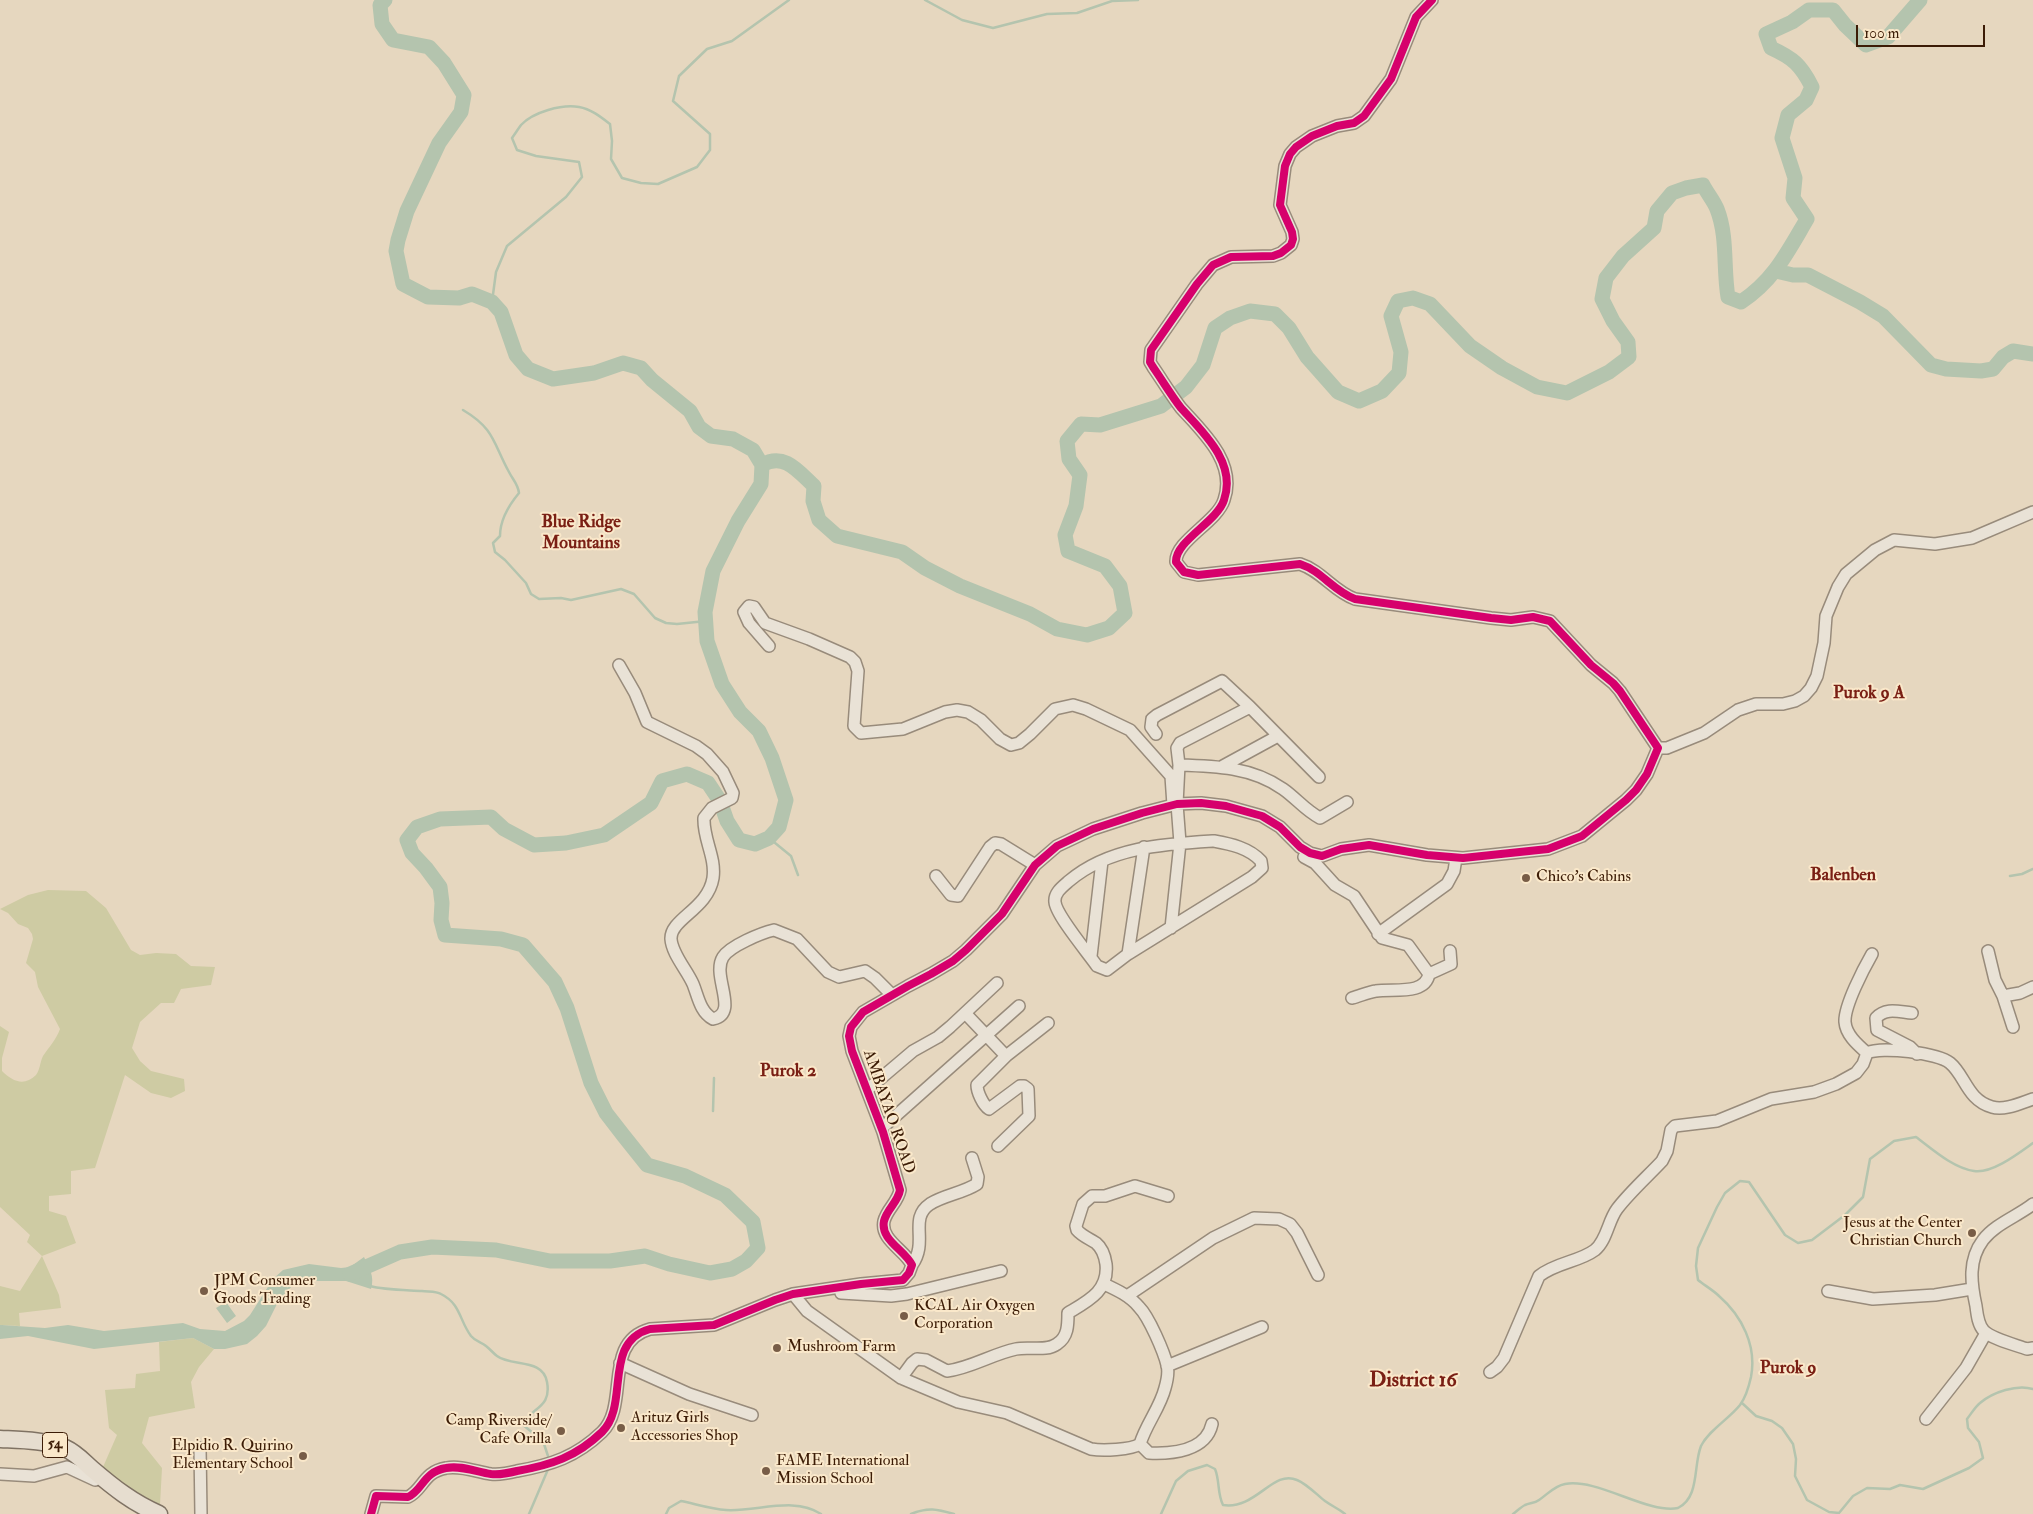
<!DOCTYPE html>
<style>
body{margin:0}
#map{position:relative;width:2033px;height:1514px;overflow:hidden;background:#e6d7bf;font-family:"IM FELL Double Pica",serif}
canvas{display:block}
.scale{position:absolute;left:1856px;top:25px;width:129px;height:22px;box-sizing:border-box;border:2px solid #3c1c06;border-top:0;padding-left:6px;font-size:15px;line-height:18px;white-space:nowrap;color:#3c1c06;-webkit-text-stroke:4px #fae8ca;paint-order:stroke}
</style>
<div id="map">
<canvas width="2033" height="1514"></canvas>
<div class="scale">100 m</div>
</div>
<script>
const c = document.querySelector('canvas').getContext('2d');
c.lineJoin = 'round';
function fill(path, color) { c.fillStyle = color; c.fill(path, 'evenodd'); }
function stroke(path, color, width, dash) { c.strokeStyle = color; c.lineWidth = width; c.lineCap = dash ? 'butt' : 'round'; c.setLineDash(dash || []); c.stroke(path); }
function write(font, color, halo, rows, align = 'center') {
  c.font = font + ' "IM FELL Double Pica",serif'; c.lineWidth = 4; c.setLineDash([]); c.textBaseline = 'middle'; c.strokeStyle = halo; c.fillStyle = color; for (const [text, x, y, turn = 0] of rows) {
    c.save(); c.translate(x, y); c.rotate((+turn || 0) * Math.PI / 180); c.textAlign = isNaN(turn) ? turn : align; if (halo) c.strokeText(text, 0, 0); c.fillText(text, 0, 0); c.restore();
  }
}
const green = new Path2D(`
 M 48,890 L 86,891 L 106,908 L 131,950 L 140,955 L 156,953 L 176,954 L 191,966 L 215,967 L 211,985 L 181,989 L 174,1003 L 161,1003 L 140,1022 L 132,1048 L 140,1061 L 151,1071 L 184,1079 L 185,1091 L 171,1098 L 151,1093 L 125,1075 L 95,1168 L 71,1171 L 71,1194 L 49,1196 L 49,1211 L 66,1216 L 76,1243 L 42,1256 L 59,1295 L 61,1308 L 19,1313 L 20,1326 L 0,1325 L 0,1286 L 20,1291 L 42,1256 L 27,1242 L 30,1235 L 0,1207 L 0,1026 L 9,1032 L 2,1058 L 2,1071 C 12,1081 24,1087 36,1075 C 40,1070 40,1062 43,1056 C 49,1047 56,1040 60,1029 L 38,987 L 35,972 L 26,963 L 33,939 L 32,934 L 28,928 L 18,924 L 8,913 L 0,909 L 28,895 Z
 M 193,1338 L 214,1349 L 199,1367 L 191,1382 L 195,1408 L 149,1417 L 142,1443 L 162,1468 L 160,1505 C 137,1499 122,1481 103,1467 L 117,1435 L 109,1428 L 105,1390 L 135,1388 L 136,1374 L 160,1371 L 159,1342 Z`);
const water = new Path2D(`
 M 364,1257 C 369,1268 375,1276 371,1289 L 346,1281 L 303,1281 L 293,1285 L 279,1300 L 266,1326 L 257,1336 L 247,1344 L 225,1349 L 214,1349 L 193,1338 L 94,1349 L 28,1336 L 0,1339 L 0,1325 L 2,1325 L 45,1328 L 68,1325 L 104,1331 L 183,1323 L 200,1329 L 225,1331 L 244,1321 L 250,1315 L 273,1279 L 283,1270 L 309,1264 L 341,1268 L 350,1267 Z
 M 226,1302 L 236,1316 L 227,1323 L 216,1308 Z`);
const stream = new Path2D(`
 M 925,0 L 962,20 L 993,28 L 1047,14 L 1077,13 L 1112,1 L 1138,0
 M 492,302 L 496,272 L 507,246 L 566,197 L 582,177 L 579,162 L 536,156 L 517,150 L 512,138 C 515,134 518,129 521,125 C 533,112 562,104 579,107 C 591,109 601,117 610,124 L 612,141 L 611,159 L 622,178 L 641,183 L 658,184 L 697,167 L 710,150 L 710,134 L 673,101 L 679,76 L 707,49 L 732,41 L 789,0
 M 463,410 C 495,429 493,443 509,472 C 513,480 518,484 519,493 C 509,505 500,521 500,536 L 493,543 L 495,552 L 505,560 L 526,583 L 531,594 L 539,599 L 561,598 L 571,600 L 621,589 L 634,594 L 655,618 L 666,623 L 677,624 L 706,621
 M 769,838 L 791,856 L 798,875
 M 2010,876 L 2022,874 L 2033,869
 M 713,1111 L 714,1078
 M 370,1286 C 384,1290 407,1290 422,1291 C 428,1292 436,1291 441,1294 C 461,1304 459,1320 471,1336 C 476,1342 481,1342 486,1346 C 490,1349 493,1353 497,1356 C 512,1367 543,1358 547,1382 C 552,1409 530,1407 523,1425 L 543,1441 L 549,1459
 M 1742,1403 L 1756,1416 L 1772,1421 L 1782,1428 L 1793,1444 L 1796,1459 L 1795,1476 L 1807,1500 L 1829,1512 L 1839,1513 L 1853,1496 L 1867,1488 L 1890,1489 L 1900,1485 L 1923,1489 L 1969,1468 L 1983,1458 L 1979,1442 L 1968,1428 L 1967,1419 C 1971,1414 1975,1407 1980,1403 C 1993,1392 2017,1384 2033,1389
 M 529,1514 L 549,1467
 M 666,1514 L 669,1508 L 681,1501 C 696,1504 711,1509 726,1510 C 757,1512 794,1496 821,1514
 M 911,1514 C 928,1507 937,1509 954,1514
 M 1161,1514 L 1176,1481 L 1188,1471 L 1207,1465 L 1215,1469 C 1220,1481 1217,1493 1223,1505 C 1256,1510 1273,1469 1297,1480 C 1307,1484 1317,1495 1325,1501 C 1332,1506 1339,1509 1345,1514
 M 1513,1514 C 1517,1511 1521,1507 1525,1505 C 1530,1503 1535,1503 1539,1500 C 1548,1494 1554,1486 1565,1484 C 1598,1478 1647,1514 1678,1508 C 1700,1497 1693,1466 1701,1446 C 1709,1430 1729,1419 1740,1405 C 1746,1397 1749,1386 1751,1377 C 1757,1346 1742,1316 1719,1296 C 1713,1290 1704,1285 1698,1280 L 1696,1266 L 1698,1248 L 1717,1207 L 1725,1193 L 1740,1181 L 1749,1182 L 1785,1235 L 1798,1243 L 1812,1240 L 1845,1215 L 1863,1197 L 1870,1159 L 1894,1141 L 1916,1137 C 1932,1149 1953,1168 1974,1171 C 1992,1174 2019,1153 2033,1143`);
const river = new Path2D(`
 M 1776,271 L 1793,275 L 1808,275 L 1860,302 L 1883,316 L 1931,365 L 1946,369 L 1981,371 L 1993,369 L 2003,357 L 2013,351 L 2033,354
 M 762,465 C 784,452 798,471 814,486 L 813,501 L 819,520 L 837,536 L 902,552 L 925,568 L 960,586 L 1030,614 L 1057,629 L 1087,635 L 1109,628 L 1125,613 L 1120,586 L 1105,566 L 1068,551 L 1065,535 L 1076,506 L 1080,475 L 1069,459 L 1067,441 L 1081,424 L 1100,425 L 1161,406 L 1186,387 L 1203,365 L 1215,328 L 1230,318 L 1250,311 L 1275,314 L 1289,328 L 1307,357 L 1338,392 L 1359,401 L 1382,391 L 1399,373 L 1401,352 L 1391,316 L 1398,301 L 1413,298 L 1430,304 L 1470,346 L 1502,368 L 1537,387 L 1567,393 L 1609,372 L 1629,357 L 1628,342 L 1613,321 L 1602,299 L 1606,278 L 1623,256 L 1654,228 L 1657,211 L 1672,193 L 1686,188 L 1703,185 C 1707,193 1714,201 1717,209 C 1728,237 1723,268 1728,297 L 1741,302 C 1774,280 1787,253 1807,219 L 1793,198 L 1795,178 L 1782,138 L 1788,115 L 1806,100 L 1812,87 C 1801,65 1793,58 1771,48 L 1766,34 L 1792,22 L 1809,10 L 1833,10 L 1845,25 L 1866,45 L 1888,37 L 1920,0
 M 350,1274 L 400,1252 L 432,1247 L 496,1250 L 550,1261 L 610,1261 L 645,1256 L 669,1264 L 710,1273 L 732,1269 L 746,1261 L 758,1248 L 753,1222 L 725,1195 L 685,1176 L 647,1165 L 623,1135 L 606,1113 L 591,1083 L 567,1008 L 555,982 L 523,945 L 501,939 L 445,935 L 441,920 L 442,903 L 440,887 L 426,868 L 412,853 L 407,840 L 417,827 L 440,819 L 491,817 L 504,829 L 534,845 L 566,843 L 604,835 L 651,803 L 662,781 L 687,774 L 708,783 L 720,801 L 727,821 L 739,840 L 755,844 L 769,838 L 779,827 L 786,800 L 772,758 L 759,731 L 740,712 L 722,684 L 707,641 L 705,612 L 713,571 L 738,521 L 761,484 L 762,465 L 753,450 L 733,439 L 711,436 L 699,427 L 690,411 L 652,380 L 641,368 L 623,363 L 594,373 L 553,379 L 528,369 L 516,355 L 501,312 L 492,302 L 472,294 L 459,298 L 428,297 L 403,284 L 396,251 L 398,240 L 407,211 L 439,143 L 461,112 L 464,95 L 444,63 L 429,47 L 393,40 L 382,24 L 380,5 L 385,0`);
const minor = new Path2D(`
 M 1432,0 L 1416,17 L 1391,79 L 1364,116 L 1354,123 L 1337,126 L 1312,136 L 1296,147 L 1290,154 L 1285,166 L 1280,205 L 1292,232 L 1293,239 L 1291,245 L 1281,253 L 1273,256 L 1231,257 L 1213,265 L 1197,284 L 1151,350 L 1150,362 L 1153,367 C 1162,380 1171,395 1181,408 C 1203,432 1237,463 1224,500 C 1217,522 1175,541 1176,562 L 1184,572 L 1198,575 L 1300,564 C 1322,571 1333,591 1355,599 L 1491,618 L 1511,620 L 1533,617 L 1550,621 L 1591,665 L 1613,683 L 1620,691 L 1658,748
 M 769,646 L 749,623 L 744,612 L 749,606 L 754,607 L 765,623 L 809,639 L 850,657 L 855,662 L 858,671 L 854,726 L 861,733 L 903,729 L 945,712 L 957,710 L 968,712 L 981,720 L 1000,739 L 1011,745 L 1019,743 L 1030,734 L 1055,709 L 1073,705 L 1086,709 L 1130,730 L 1171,776 L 1173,805
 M 619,665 L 635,693 L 647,722 L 696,746 L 707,754 L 723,772 L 733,793 L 732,798 L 712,808 L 704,818 C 703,839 716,857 713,878 C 708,909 670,919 671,939 C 672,954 687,970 693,984 C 698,996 700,1012 713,1019 C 740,1013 711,976 723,957 C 730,946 761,933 774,930 L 797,939 L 828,972 L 839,977 L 865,971 L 875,978 L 892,995
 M 1156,734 L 1151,727 L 1152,719 L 1157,715 L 1222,681 L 1250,707
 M 1658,748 L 1667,748 L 1704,733 L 1738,710 L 1756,704 L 1783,704 L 1795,701 L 1804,696 L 1811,688 L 1817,676 L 1824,643 L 1826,616 L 1838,587 L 1846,574 L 1875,550 L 1894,540 L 1935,544 L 1972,538 L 2033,512
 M 1179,765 C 1215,766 1252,767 1283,789 C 1296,798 1306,811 1320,818 L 1347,802
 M 1223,766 L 1278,736
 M 1214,841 C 1231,844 1249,848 1261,861 L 1262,868 L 1252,877 L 1128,954 L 1107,970 L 1097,966 C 1088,953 1056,915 1055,902 C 1054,893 1062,887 1069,881 C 1109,847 1164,844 1214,841 Z
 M 1304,857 L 1315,863 L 1335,885 L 1354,896 L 1382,938 L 1408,945 L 1429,974 C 1425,996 1392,988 1376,991 C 1368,992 1360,996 1352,998
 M 936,876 L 951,895 L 958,896 L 990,847 L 995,843 L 1001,844 L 1035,865
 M 1171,928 L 1180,843 L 1177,804 L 1179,765 L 1177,748 L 1180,743 L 1250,707 L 1319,777
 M 1378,934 L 1447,884 L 1454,871 L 1456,858
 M 1988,951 L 1995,980 L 2003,996 L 2020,993 L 2033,987
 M 1128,954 L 1144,847
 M 1872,954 C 1864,968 1844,1006 1845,1022 C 1846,1035 1858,1045 1867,1053 C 1881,1046 1938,1053 1950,1063 C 1965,1075 1967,1100 1992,1107 C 2004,1111 2021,1103 2033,1099
 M 1091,956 L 1102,861
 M 1429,974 L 1451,964 L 1450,951
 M 2003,996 L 2013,1027
 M 965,1013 L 1006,1056
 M 1912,1013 C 1899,1012 1886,1007 1876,1018 L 1877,1030 L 1910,1047 L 1917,1054
 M 867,1090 L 913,1051 L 938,1037 L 950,1027 L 997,983
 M 882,1128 L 1019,1006
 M 998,1146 L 1029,1116 L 1028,1089 L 1024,1086 L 1020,1086 L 989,1109 C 983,1105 977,1092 977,1085 L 1006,1056 L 1048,1023
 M 2033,1204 C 2018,1216 1995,1224 1983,1240 C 1968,1260 1971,1283 1976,1306 C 1977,1314 1978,1325 1984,1331 C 1992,1339 2016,1345 2027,1349 L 2033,1348
 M 912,1265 C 929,1241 908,1219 930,1204 C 944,1195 963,1193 977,1184 L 978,1177 L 972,1158
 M 1828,1291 L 1873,1299 L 1935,1295 L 1972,1289
 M 841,1293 L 891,1296 L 907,1294 L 1001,1271
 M 793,1294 L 807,1311 L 901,1378 L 958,1402 L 1007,1413 L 1091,1449 C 1102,1451 1131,1450 1140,1444 C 1146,1424 1160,1408 1165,1388 C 1167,1381 1169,1372 1167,1365 C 1164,1352 1149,1317 1139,1307 C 1130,1296 1117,1290 1104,1284
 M 1127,1296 L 1213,1238 L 1254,1218 L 1279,1219 L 1290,1224 L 1297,1233 L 1318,1275
 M 620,1363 L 689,1394 L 752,1415
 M 1167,1366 L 1262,1327
 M 1490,1372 L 1497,1367 L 1504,1358 L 1539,1276 C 1557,1262 1579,1262 1595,1250 C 1607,1240 1608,1221 1617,1209 C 1629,1193 1648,1176 1662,1161 L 1667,1151 L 1671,1130 L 1675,1126 L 1717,1121 L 1771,1099 L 1814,1092 L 1836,1084 L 1856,1073 L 1863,1064 L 1867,1053
 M 901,1378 L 912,1363 L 917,1359 L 926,1360 L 947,1371 C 971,1368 992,1354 1016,1349 C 1029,1346 1046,1352 1057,1344 C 1068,1337 1068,1325 1068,1313 C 1088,1301 1109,1291 1106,1264 C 1105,1257 1102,1248 1096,1243 C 1090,1239 1082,1236 1077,1230 L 1076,1226 L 1083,1204 L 1092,1196 L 1105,1196 L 1135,1186 L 1168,1196
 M 1926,1419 L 1966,1368 L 1986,1333
 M 1140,1444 L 1149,1453 C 1172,1454 1206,1451 1212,1424
 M 200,1448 L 201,1514
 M 0,1474 L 34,1476 L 67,1467 L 95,1480 L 100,1475
 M 371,1514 L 376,1496 L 408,1497 C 423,1490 423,1472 446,1468 C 461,1465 477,1472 491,1474 C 500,1475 509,1473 517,1471 C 551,1465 576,1457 602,1432 C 630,1405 602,1342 650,1329 L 714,1325 L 775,1300 L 793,1294 L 861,1284 L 903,1280 L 909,1273 L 912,1265 C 905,1250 880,1240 884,1221 C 887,1209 898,1202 900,1190 L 883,1132 L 852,1051 L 849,1036 L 851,1027 L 863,1012 L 908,986 L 931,974 L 953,961 L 966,950 L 1002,914 L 1035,865 L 1057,846 L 1093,829 L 1142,813 L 1177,804 L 1201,803 L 1226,806 L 1262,816 L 1280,827 L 1300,847 L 1310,853 L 1322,856 L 1341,849 L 1369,845 L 1427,855 L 1463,858 L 1548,849 L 1582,836 L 1626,800 L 1636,790 L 1647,774 L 1658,748`);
const highway = new Path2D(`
 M 0,1439 C 21,1440 45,1440 65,1448 C 76,1453 83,1461 92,1469 C 113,1487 133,1503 159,1514`);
const cycleway = new Path2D(`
 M 371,1514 L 376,1496 L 408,1497 C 423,1490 423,1472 446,1468 C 461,1465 477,1472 491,1474 C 500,1475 509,1473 517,1471 C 551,1465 576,1457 602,1432 C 630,1405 602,1342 650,1329 L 714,1325 L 775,1300 L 793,1294 L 861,1284 L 903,1280 L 909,1273 L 912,1265 C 905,1250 880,1240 884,1221 C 887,1209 898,1202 900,1190 L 883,1132 L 852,1051 L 849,1036 L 851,1027 L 863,1012 L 908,986 L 931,974 L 953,961 L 966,950 L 1002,914 L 1035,865 L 1057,846 L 1093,829 L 1142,813 L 1177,804 L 1201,803 L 1226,806 L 1262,816 L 1280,827 L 1300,847 L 1310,853 L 1322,856 L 1341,849 L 1369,845 L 1427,855 L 1463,858 L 1548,849 L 1582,836 L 1626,800 L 1636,790 L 1647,774 L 1658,748 L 1620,691 L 1613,683 L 1591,665 L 1550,621 L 1533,617 L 1511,620 L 1491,618 L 1355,599 C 1333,591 1322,571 1300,564 L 1198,575 L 1184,572 L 1176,562 C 1175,541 1217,522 1224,500 C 1237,463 1203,432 1181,408 C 1171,395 1162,380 1153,367 L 1150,362 L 1151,350 L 1197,284 L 1213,265 L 1231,257 L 1273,256 L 1281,253 L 1291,245 L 1293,239 L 1292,232 L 1280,205 L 1285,166 L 1290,154 L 1296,147 L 1312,136 L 1337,126 L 1354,123 L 1364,116 L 1391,79 L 1416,17 L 1432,0`);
const markers = [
 [1526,878,5,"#785d47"],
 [1972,1233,5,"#785d47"],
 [204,1291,5,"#785d47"],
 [904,1316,5,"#785d47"],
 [777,1348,5,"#785d47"],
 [621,1428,5,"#785d47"],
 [561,1431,5,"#785d47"],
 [303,1456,5,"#785d47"],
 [766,1471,5,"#785d47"]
];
const shields = [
 [55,1445,25]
];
const shieldNames = [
 ["54",55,1445]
];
const poiNames = [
 ["Chico's Cabins",1536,878],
 ["Jesus at the Center",1962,1224,"right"],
 ["Christian Church",1962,1242,"right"],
 ["JPM Consumer",214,1282],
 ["Goods Trading",214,1300],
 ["KCAL Air Oxygen",914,1307],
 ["Corporation",914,1325],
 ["Mushroom Farm",787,1348],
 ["Arituz Girls",631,1419],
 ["Accessories Shop",631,1437],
 ["Camp Riverside/",551,1422,"right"],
 ["Cafe Orilla",551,1440,"right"],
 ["Elpidio R. Quirino",293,1447,"right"],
 ["Elementary School",293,1465,"right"],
 ["FAME International",776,1462],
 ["Mission School",776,1480]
];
const streetNames = [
 ["AMBAYAO ROAD",888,1112,71]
];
const neighbourhoodNames = [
 ["Blue Ridge",581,523],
 ["Mountains",581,544],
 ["Purok 9 A",1869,694],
 ["Balenben",1843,876],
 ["Purok 2",788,1072],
 ["Purok 9",1788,1369]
];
const districtNames = [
 ["District 16",1413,1381]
];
fill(green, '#cecba3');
fill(water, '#b4c4ae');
stroke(stream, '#b4c4ae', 2.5);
stroke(river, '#b4c4ae', 15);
stroke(minor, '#988b7b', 14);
stroke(highway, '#7f7263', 19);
stroke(minor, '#e9e2d6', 11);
stroke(highway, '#e6ddcf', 16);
stroke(cycleway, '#d6006c', 8);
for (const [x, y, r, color] of markers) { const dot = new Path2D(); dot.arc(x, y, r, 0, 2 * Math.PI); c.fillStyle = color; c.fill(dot); stroke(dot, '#fae8ca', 2); }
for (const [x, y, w] of shields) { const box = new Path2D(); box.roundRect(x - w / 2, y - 12.5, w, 25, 4); c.fillStyle = '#fae8ca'; c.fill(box); stroke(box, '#3c1c06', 1); }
write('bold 15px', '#3c1c06', null, shieldNames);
write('16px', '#3c1c06', '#fae8ca', poiNames, 'left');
write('16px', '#3c1c06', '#fae8ca', streetNames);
write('bold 18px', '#7a1f14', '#fae8ca', neighbourhoodNames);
write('bold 21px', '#7a1f14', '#fae8ca', districtNames);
</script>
